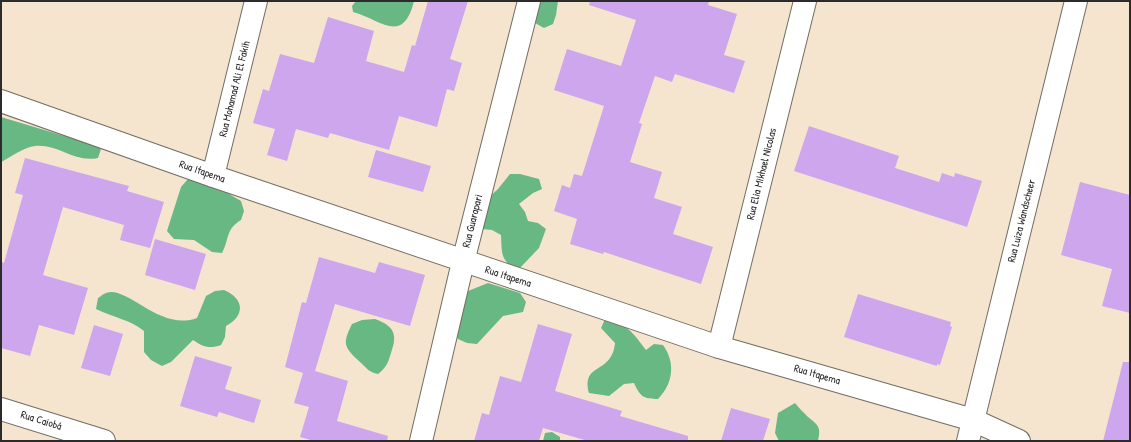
<!DOCTYPE html>
<meta charset="utf-8">
<style>
body{margin:0}
#map{position:relative;width:1131px;height:442px;overflow:hidden;background:#f5e5ce;font-family:"Patrick Hand",sans-serif}
canvas{display:block}
.frame{position:absolute;inset:0;border:2px solid #2b2b2b;pointer-events:none}
</style>
<div id="map">
<canvas width="1131" height="442"></canvas>
<div class="frame"></div>
</div>
<script>
const c = document.querySelector('canvas').getContext('2d');
c.lineJoin = 'round';
function fill(path, color) { c.fillStyle = color; c.fill(path, 'evenodd'); }
function stroke(path, color, width, dash) { c.strokeStyle = color; c.lineWidth = width; c.lineCap = dash ? 'butt' : 'round'; c.setLineDash(dash || []); c.stroke(path); }
function write(font, color, halo, rows, align = 'center') {
  c.font = font + ' "Patrick Hand",sans-serif'; c.lineWidth = 3.5; c.setLineDash([]); c.textBaseline = 'middle'; c.strokeStyle = halo; c.fillStyle = color; for (const [text, x, y, turn = 0] of rows) {
    c.save(); c.translate(x, y); c.rotate((+turn || 0) * Math.PI / 180); c.textAlign = isNaN(turn) ? turn : align; if (halo) c.strokeText(text, 0, 0); c.fillText(text, 0, 0); c.restore();
  }
}
const forest = new Path2D(`
 M 356,1 L 414,1 C 403,46 380,19 353,12 L 352,6 Z
 M 535,1 L 558,1 L 556,15 L 553,24 L 544,28 L 535,23 L 533,14 Z
 M 1,117 L 91,144 L 101,149 L 98,158 C 74,163 59,144 35,146 C 24,147 11,157 1,162 Z
 M 510,174 L 520,174 L 539,179 L 542,189 L 533,193 L 519,204 L 525,212 L 528,221 L 538,223 L 546,229 L 539,248 L 518,270 C 500,261 502,253 501,235 L 492,230 L 482,229 L 485,201 L 498,189 Z
 M 188,179 C 207,179 224,191 241,201 L 244,211 L 241,220 C 225,230 230,238 222,253 L 212,252 L 194,240 L 174,239 L 167,231 L 181,187 Z
 M 488,283 L 520,293 L 526,302 L 523,312 L 503,316 L 477,344 L 467,343 L 458,339 L 454,330 L 462,300 L 468,291 Z
 M 224,290 C 245,299 245,316 226,326 L 225,337 L 221,345 C 209,349 203,347 193,340 L 171,362 L 162,366 L 151,360 L 144,352 L 144,331 C 131,320 112,317 96,309 L 98,298 C 100,297 103,294 106,293 C 127,285 160,332 197,318 L 206,296 L 215,291 Z
 M 375,319 C 394,326 398,334 391,353 C 388,363 386,368 378,374 C 367,371 368,369 360,362 C 344,347 342,344 352,324 L 362,320 Z
 M 605,319 C 626,322 634,334 646,350 L 654,344 L 663,345 C 676,363 673,384 658,399 C 643,399 640,396 634,383 L 624,384 L 609,396 L 589,393 C 581,362 612,375 615,343 L 601,328 Z
 M 795,403 C 799,408 804,413 808,417 C 819,426 821,427 818,441 L 779,441 L 775,433 L 778,413 Z
 M 552,432 L 560,437 L 560,441 L 543,441 L 545,433 Z`);
const building = new Path2D(`
 M 428,1 L 468,1 L 450,59 L 462,63 L 454,91 L 447,89 L 437,127 L 399,116 L 389,150 L 330,133 L 328,138 L 296,129 L 287,161 L 267,155 L 275,129 L 253,123 L 263,89 L 269,91 L 280,54 L 314,63 L 328,17 L 374,31 L 366,61 L 404,72 L 412,45 L 415,46 Z
 M 590,1 L 709,1 L 708,5 L 737,14 L 724,55 L 745,61 L 734,93 L 675,74 L 672,82 L 655,76 L 639,123 L 642,124 L 630,162 L 662,172 L 654,198 L 682,207 L 673,234 L 713,247 L 701,284 L 604,252 L 603,254 L 570,244 L 577,219 L 554,211 L 562,185 L 570,188 L 574,174 L 582,176 L 604,106 L 554,90 L 567,49 L 621,66 L 636,20 L 589,5 Z
 M 809,126 L 899,156 L 895,168 L 939,182 L 942,173 L 954,177 L 955,173 L 982,181 L 967,227 L 794,171 Z
 M 376,150 L 431,166 L 423,192 L 368,177 Z
 M 25,158 L 129,186 L 127,191 L 164,202 L 150,248 L 120,240 L 124,225 L 63,207 L 43,275 L 88,288 L 74,335 L 39,325 L 30,356 L 1,348 L 1,262 L 4,263 L 23,195 L 15,193 Z
 M 1080,182 L 1130,195 L 1130,313 L 1102,306 L 1112,269 L 1061,255 Z
 M 155,239 L 206,254 L 195,290 L 145,275 Z
 M 319,257 L 375,273 L 379,262 L 425,275 L 410,326 L 335,304 L 315,371 L 348,381 L 337,421 L 388,436 L 387,441 L 314,441 L 300,437 L 309,407 L 294,403 L 303,373 L 285,367 L 302,302 L 306,303 Z
 M 858,294 L 951,322 L 950,326 L 952,327 L 940,365 L 937,364 L 937,366 L 844,337 Z
 M 538,324 L 572,334 L 555,391 L 622,411 L 620,416 L 688,436 L 688,441 L 588,441 L 543,428 L 539,441 L 474,441 L 482,413 L 489,415 L 500,376 L 521,382 Z
 M 94,325 L 123,334 L 110,376 L 81,368 Z
 M 195,356 L 232,367 L 225,389 L 261,400 L 254,423 L 219,412 L 217,417 L 180,406 Z
 M 1123,362 L 1130,362 L 1130,441 L 1103,441 Z
 M 731,408 L 770,419 L 763,441 L 721,441 Z`);
const street = new Path2D(`
 M 1,101 L 213,176 L 719,347 L 973,420 L 1019,441
 M 213,176 L 256,1
 M 719,347 L 805,1
 M 1,409 L 104,441
 M 421,441 L 463,262 L 529,1`);
const secondary = new Path2D(`
 M 968,441 L 1076,1`);
const streetNames = [
 ["Rua Mohamad Ali El Fakih",235,89,-76],
 ["Rua Itapema",202,172,19],
 ["Rua Elia Mikhael Nicolas",762,174,-76],
 ["Rua Guarapari",473,221,-76],
 ["Rua Luiza Wandscheer",1022,221,-76],
 ["Rua Itapema",508,277,18],
 ["Rua Itapema",817,375,16],
 ["Rua Caiobá",41,421,17]
];
fill(forest, '#68b884');
fill(building, '#cda6ee');
stroke(street, '#726c64', 24);
stroke(secondary, '#726c64', 24);
stroke(street, '#fff', 22);
stroke(secondary, '#fff', 22);
write('11px', '#2b2b2b', '#fff', streetNames);
</script>
